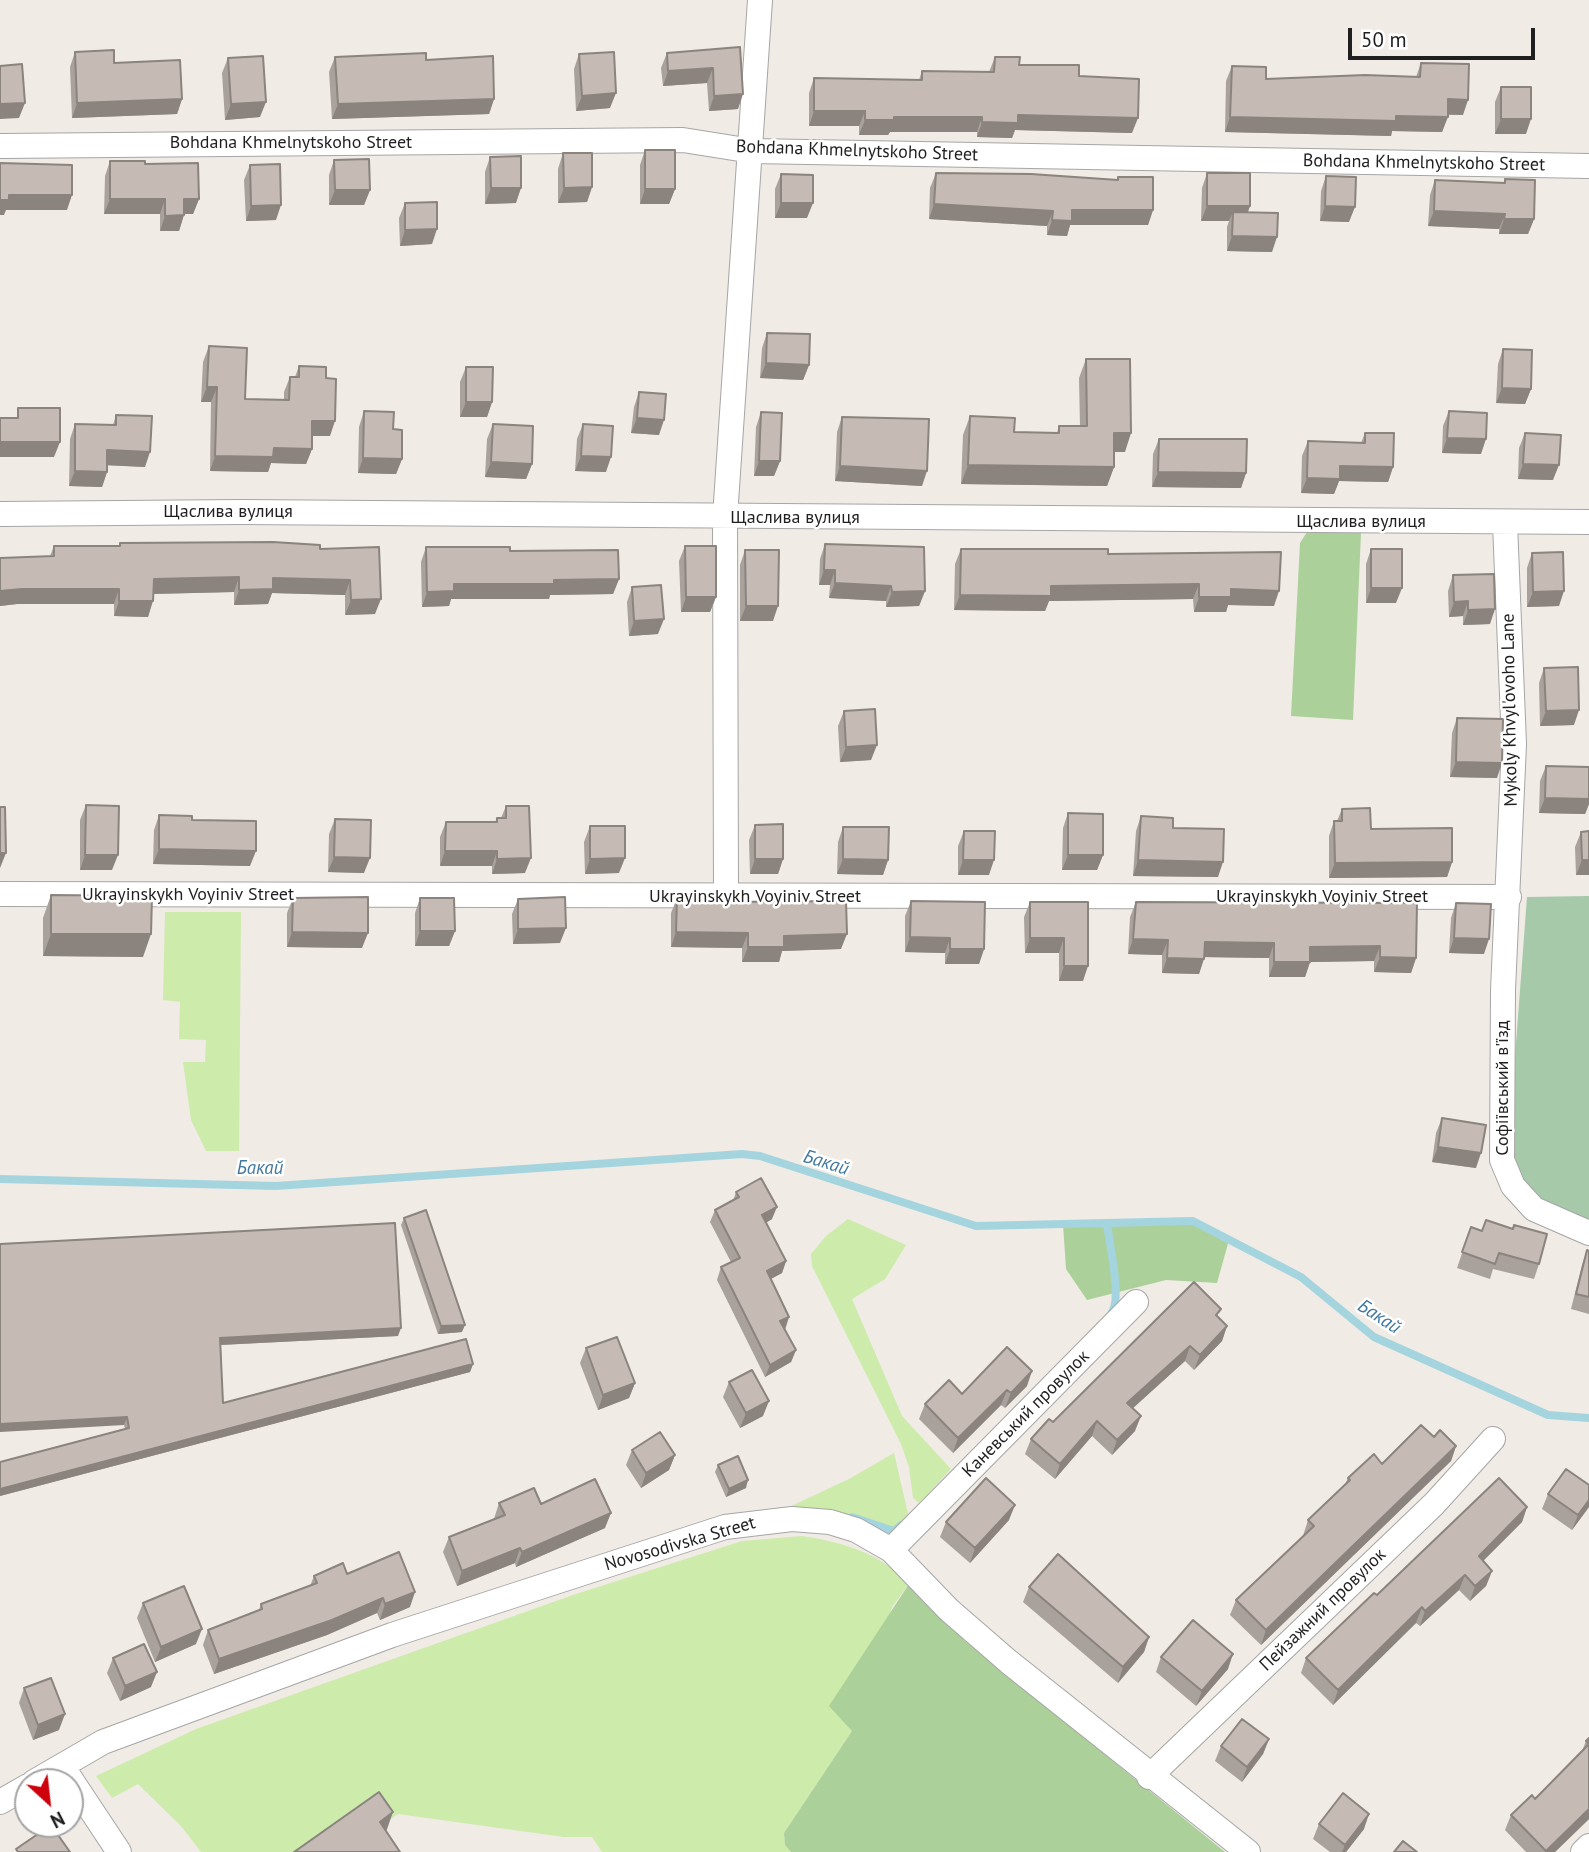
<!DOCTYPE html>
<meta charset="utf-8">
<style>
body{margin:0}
#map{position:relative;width:1589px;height:1852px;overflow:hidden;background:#f0ebe5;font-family:"PT Sans",sans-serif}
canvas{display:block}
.north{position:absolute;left:14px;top:1768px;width:70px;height:70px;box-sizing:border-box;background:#fff;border:2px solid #a5a5a5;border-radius:50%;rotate:153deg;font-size:19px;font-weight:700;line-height:28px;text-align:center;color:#1f1f1f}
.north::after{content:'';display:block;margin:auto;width:24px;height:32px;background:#cd000c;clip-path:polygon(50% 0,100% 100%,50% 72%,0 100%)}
.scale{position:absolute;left:1348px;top:28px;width:187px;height:32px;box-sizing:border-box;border:4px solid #1f1f1f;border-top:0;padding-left:9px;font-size:21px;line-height:24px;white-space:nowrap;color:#1f1f1f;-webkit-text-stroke:5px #fff;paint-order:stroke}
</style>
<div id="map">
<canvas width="1589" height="1852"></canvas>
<div class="north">N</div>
<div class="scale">50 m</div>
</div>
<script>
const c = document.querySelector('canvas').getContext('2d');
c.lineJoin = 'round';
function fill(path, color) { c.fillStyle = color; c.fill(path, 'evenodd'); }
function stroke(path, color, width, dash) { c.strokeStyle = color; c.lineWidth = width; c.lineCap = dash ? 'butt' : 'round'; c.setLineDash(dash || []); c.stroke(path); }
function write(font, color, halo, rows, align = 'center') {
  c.font = font + ' "PT Sans",sans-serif'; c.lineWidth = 5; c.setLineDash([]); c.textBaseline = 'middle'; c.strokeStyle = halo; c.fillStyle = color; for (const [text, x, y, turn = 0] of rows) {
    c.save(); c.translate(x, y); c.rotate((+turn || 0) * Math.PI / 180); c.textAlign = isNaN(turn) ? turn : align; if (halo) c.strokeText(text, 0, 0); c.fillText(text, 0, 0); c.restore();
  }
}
const grass = new Path2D(`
 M 165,912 L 241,912 L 239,1151 L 206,1151 L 191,1120 L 183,1062 L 205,1062 L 206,1040 L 179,1039 L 180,1002 L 163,1000 Z
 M 848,1219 L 906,1245 L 885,1279 L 852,1299 L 902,1416 L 951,1469 L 919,1503 L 913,1498 L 909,1467 L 901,1444 L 812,1266 L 811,1254 L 826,1236 Z
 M 894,1453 L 909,1518 L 894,1531 L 837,1513 L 789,1507 L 849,1479 Z
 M 802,1536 C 842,1542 881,1553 909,1584 L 892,1607 L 852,1731 L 784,1833 L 785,1845 L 791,1852 L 602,1852 L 592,1837 L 564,1837 L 398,1814 L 379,1827 L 317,1852 L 201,1852 L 181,1826 L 138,1784 L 112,1798 L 96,1776 L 196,1729 L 573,1595 L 742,1541 Z`);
const forest = new Path2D(`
 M 1307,532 L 1361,533 L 1353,720 L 1291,716 L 1300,543 Z
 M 1193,1221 L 1229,1240 L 1217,1283 L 1166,1280 L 1087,1300 L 1066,1269 L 1063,1224 Z
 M 909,1584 L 965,1641 L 1225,1852 L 791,1852 L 785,1845 L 784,1833 L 852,1731 L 829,1706 Z`);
const cemetery = new Path2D(`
 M 1589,896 L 1589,1219 C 1538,1204 1516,1192 1509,1137 L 1527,897 Z`);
const stream = new Path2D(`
 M 0,1179 L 276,1186 L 742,1154 L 760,1156 L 976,1226 L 1193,1221 L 1301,1277 L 1374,1337 L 1548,1415 L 1589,1418
 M 1107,1223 C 1109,1242 1122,1298 1112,1312
 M 852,1517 L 894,1531 L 901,1525`);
const minor = new Path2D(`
 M 0,146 L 683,140 L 752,151 L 1589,166
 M 0,514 L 240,512 L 1589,522
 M 1505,524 L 1514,744 L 1503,990 L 1502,1160 L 1513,1186 L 1534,1209 L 1589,1233
 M 0,894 L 1509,897
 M 726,898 L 725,517 L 760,0
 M 891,1550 L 1136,1302
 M 62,1766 L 119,1852
 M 1149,1777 L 1434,1504 L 1493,1439
 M 34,1782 L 103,1742 L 392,1635 L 725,1527 L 792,1519 L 830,1522 L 856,1530 L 891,1550 L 949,1610 L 1009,1662 L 1248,1852
 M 0,1802 L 28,1786
 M 1583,1852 L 1589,1846`);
const wall = new Path2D(`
 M 740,47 L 738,109 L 709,111 L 707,83 L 663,86 L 661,68 L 667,53 Z
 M 75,52 L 114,63 L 182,99 L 177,114 L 72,118 L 70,67 Z
 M 579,54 L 610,108 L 576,111 L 574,69 Z
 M 335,57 L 426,60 L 494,99 L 489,114 L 332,119 L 329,72 Z
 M 995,57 L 1019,65 L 1079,76 L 1132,133 L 1015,130 L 1012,138 L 977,137 L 977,132 L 890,132 L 888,135 L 859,135 L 859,126 L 809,126 L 809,93 L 814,78 L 919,80 L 922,71 L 989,72 Z
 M 228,58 L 260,117 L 225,120 L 222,73 Z
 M 1421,63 L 1463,115 L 1448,115 L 1442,132 L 1392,131 L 1391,136 L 1225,132 L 1226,81 L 1232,66 L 1266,79 L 1416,77 Z
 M 1501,87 L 1526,134 L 1495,134 L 1495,102 Z
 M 645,150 L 675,189 L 669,204 L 640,204 L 640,165 Z
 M 563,153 L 592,187 L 587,202 L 558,203 L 558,169 Z
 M 490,157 L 516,203 L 485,204 L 485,172 Z
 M 334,160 L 370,190 L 364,205 L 329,205 L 329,175 Z
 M 110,161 L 145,164 L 199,199 L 193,214 L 184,214 L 179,231 L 160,231 L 160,214 L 104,214 L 105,176 Z
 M 250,165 L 276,220 L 246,221 L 244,180 Z
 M 936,173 L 1117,180 L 1118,177 L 1153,210 L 1148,225 L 1070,225 L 1067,236 L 1047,235 L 1047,226 L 929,219 L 930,188 Z
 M 1207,173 L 1250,206 L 1248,212 L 1272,252 L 1227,251 L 1227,227 L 1229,221 L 1201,221 L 1202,188 Z
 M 781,174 L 807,218 L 775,218 L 775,189 Z
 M 1326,176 L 1349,222 L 1320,221 L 1321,191 Z
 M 1505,179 L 1534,219 L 1528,234 L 1499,234 L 1499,229 L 1428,226 L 1430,195 L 1435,180 L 1504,183 Z
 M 405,203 L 432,244 L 400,246 L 399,218 Z
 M 767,333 L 809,365 L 803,380 L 760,378 L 762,348 Z
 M 209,346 L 245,399 L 284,400 L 284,392 L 290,377 L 295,377 L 299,366 L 326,378 L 330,436 L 312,436 L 312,449 L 306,464 L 271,463 L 268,472 L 210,471 L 211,402 L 201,402 L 203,362 Z
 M 1503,349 L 1531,389 L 1525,404 L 1496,403 L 1498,364 Z
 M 1086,359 L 1125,452 L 1114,452 L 1114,467 L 1107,486 L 961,484 L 963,435 L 970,416 L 1014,432 L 1057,433 L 1059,426 L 1080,426 L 1079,378 Z
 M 466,367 L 492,402 L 487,417 L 460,417 L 460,382 Z
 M 639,392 L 659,435 L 631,433 L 634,407 Z
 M 364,411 L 393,429 L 402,459 L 396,474 L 358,473 L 359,427 Z
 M 1449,411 L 1481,454 L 1442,453 L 1443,426 Z
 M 761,412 L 780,461 L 774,476 L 754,476 L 756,427 Z
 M 116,415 L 145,467 L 107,465 L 107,472 L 102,487 L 69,486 L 70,439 L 75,424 L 113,425 Z
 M 842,417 L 922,486 L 835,481 L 837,432 Z
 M 493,424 L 532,464 L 526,479 L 485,477 L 487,439 Z
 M 583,424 L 606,472 L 575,471 L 577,439 Z
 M 1365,433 L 1393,467 L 1388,482 L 1339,481 L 1334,494 L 1301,493 L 1302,456 L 1308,441 L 1361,443 Z
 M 1525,433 L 1553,480 L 1518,479 L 1519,448 Z
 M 1159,439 L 1246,473 L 1241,488 L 1152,487 L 1153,454 Z
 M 120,543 L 320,549 L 379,547 L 375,614 L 345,615 L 345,595 L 272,593 L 268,604 L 234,605 L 234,592 L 154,594 L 148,617 L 114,616 L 114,604 L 17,604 L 0,606 L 0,558 L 50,556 L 54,546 L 119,546 Z
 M 825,544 L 925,591 L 919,606 L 886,607 L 886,601 L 829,598 L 830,585 L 819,585 L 820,559 Z
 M 685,546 L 716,597 L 710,612 L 681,612 L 679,561 Z
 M 426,547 L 510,551 L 619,579 L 613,594 L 550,595 L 549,599 L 451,599 L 449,606 L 422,607 L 421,562 Z
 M 961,549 L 1108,554 L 1274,606 L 1228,605 L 1226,612 L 1194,612 L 1193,599 L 1049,601 L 1045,611 L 954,610 L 955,564 Z
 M 1371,549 L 1396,603 L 1366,603 L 1366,564 Z
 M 745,550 L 773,621 L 740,621 L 740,565 Z
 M 1532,553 L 1559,606 L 1527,607 L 1527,568 Z
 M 1453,575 L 1490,624 L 1463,625 L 1463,616 L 1449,617 L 1448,591 Z
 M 632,587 L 658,634 L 629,636 L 627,602 Z
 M 1544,668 L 1574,725 L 1540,726 L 1539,683 Z
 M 844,711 L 871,760 L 840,762 L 838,726 Z
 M 1457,718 L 1497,778 L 1450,777 L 1452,733 Z
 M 1546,766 L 1589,767 L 1589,804 L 1585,814 L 1539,813 L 1540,781 Z
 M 86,805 L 112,870 L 80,870 L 80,820 Z
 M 506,806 L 525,873 L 492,874 L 492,866 L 440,866 L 440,837 L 446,822 L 495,822 L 497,818 L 501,818 Z
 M 1342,809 L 1371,829 L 1452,862 L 1447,877 L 1329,878 L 1329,836 L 1334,821 L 1337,821 Z
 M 1068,813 L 1103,855 L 1097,870 L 1062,870 L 1063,828 Z
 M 159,815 L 192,820 L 250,866 L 153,864 L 154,830 Z
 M 1141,816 L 1173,828 L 1218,877 L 1133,876 L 1136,831 Z
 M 335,819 L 364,873 L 328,872 L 329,834 Z
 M 755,825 L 783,859 L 778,874 L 750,874 L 749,840 Z
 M 590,826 L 619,873 L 585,874 L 584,842 Z
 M 843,827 L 888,860 L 883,875 L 837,874 L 838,842 Z
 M 964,831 L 989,875 L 958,875 L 958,846 Z
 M 1581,832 L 1589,875 L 1576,875 L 1575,847 Z
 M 51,895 L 143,957 L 43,956 L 43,918 Z
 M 293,898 L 362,948 L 287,947 L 287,913 Z
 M 420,898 L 455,931 L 449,946 L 415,946 L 415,913 Z
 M 677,898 L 720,902 L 841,949 L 782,951 L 779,962 L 742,962 L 742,948 L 671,947 L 671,913 Z
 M 518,899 L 560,943 L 513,944 L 512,914 Z
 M 911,901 L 984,949 L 979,964 L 945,964 L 945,953 L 905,952 L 905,916 Z
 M 1030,902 L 1088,902 L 1083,981 L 1059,981 L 1059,953 L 1025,953 L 1024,917 Z
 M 1136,902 L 1417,903 L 1416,958 L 1411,973 L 1374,972 L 1374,961 L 1310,962 L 1305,977 L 1269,977 L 1269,958 L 1204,957 L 1199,974 L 1162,973 L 1162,955 L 1128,954 L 1130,917 Z
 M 1456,903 L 1484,954 L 1449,953 L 1451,918 Z
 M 1442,1118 L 1476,1168 L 1432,1162 L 1436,1133 Z
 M 736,1192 L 772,1219 L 766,1223 L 786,1261 L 782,1273 L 770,1279 L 785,1330 L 796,1350 L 791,1362 L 765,1377 L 717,1280 L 721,1267 L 731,1262 L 710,1222 L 715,1210 L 733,1201 Z
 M 404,1218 L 462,1332 L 438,1334 L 401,1225 Z
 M 1471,1227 L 1539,1264 L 1534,1279 L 1493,1269 L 1490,1279 L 1457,1268 Z
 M 0,1244 L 398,1336 L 221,1345 L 223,1403 L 473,1364 L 470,1372 L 0,1496 L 0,1462 L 125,1429 L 124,1425 Z
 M 1587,1250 L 1589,1251 L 1589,1314 L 1571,1309 L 1582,1265 Z
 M 1218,1317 L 1227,1326 L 1222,1341 L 1194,1370 L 1185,1361 L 1133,1408 L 1135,1431 L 1112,1455 L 1092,1436 L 1055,1479 L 1025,1454 L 1031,1439 L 1053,1422 Z
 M 586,1348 L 635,1383 L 629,1398 L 598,1410 L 580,1363 Z
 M 729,1382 L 763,1416 L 740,1428 L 723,1397 Z
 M 1027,1386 L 1005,1408 L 1001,1405 L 953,1453 L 919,1419 L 925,1404 L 962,1394 Z
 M 1456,1446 L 1451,1461 L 1261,1645 L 1230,1615 L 1236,1600 L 1304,1536 L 1303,1536 L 1308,1520 L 1345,1484 L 1348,1478 L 1382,1464 Z
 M 632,1450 L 675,1455 L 669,1470 L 641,1488 L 626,1465 Z
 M 718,1465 L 746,1488 L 726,1497 L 715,1472 Z
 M 1589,1485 L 1589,1507 L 1572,1530 L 1542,1509 L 1548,1494 Z
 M 499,1503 L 541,1504 L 605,1528 L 516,1567 L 515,1563 L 457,1586 L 443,1552 L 449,1537 L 494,1519 Z
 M 1527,1507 L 1522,1522 L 1483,1561 L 1492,1571 L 1486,1586 L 1470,1601 L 1459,1590 L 1420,1626 L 1416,1623 L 1333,1705 L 1301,1673 L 1306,1658 L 1377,1595 Z
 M 1009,1520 L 970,1563 L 940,1537 L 946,1522 Z
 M 347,1574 L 410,1607 L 380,1620 L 377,1613 L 327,1635 L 214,1674 L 203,1645 L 208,1630 L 259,1610 L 261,1604 L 310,1586 L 314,1576 Z
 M 1029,1587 L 1149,1637 L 1144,1652 L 1118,1683 L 1023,1602 Z
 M 143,1603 L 196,1644 L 155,1662 L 137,1618 Z
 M 1161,1657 L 1228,1669 L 1196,1706 L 1156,1672 Z
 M 113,1658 L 151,1687 L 120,1701 L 107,1673 Z
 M 24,1688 L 59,1730 L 33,1740 L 19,1703 Z
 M 1589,1738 L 1589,1819 L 1555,1852 L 1526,1852 L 1505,1830 L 1511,1815 L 1535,1799 L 1582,1751 L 1586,1741 Z
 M 1269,1739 L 1263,1754 L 1242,1782 L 1215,1761 L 1221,1746 Z
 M 1319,1824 L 1364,1829 L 1346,1852 L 1330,1852 L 1313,1839 Z`);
const shadedWall = new Path2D(`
 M 713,68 L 707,83 L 663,86 L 668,71 Z
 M 616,93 L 610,108 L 576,111 L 582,96 Z
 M 743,94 L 738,109 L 709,111 L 714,96 Z
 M 182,99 L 177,114 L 72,118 L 77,103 Z
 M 494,99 L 489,114 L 332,119 L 338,104 Z
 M 1448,99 L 1468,100 L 1463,115 L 1443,114 Z
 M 266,102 L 260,117 L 225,120 L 231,104 Z
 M 25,103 L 19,118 L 0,119 L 0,104 Z
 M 814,111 L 865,111 L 859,126 L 809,126 Z
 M 1018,115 L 1138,118 L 1132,133 L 1015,130 L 1012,138 L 977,137 L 982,122 Z
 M 1396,116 L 1448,117 L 1442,132 L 1392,131 L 1391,136 L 1225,132 L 1230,117 Z
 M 894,117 L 982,117 L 977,132 L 890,132 L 888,135 L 859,135 L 865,120 Z
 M 1501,119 L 1531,119 L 1526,134 L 1495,134 Z
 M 592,187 L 587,202 L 558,203 L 564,188 Z
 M 491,188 L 521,188 L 516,203 L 485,204 Z
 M 645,189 L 675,189 L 669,204 L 640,204 Z
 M 335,190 L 370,190 L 364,205 L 329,205 Z
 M 9,195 L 72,195 L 67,210 L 6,210 L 4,215 L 0,215 L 0,200 Z
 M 110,199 L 165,199 L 160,214 L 104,214 Z
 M 184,199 L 199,199 L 193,214 L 178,214 Z
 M 781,203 L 813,203 L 807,218 L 775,218 Z
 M 934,204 L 1053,211 L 1047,226 L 929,219 Z
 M 281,205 L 276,220 L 246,221 L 251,206 Z
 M 1207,206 L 1250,206 L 1244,221 L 1233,212 L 1229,221 L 1201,221 Z
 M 1325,206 L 1355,207 L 1349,222 L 1320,221 Z
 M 1072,210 L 1153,210 L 1148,225 L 1070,225 L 1067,236 L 1047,235 L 1052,220 Z
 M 1434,211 L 1505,214 L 1499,229 L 1428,226 Z
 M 184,215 L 179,231 L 160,231 L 165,216 Z
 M 1504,219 L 1534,219 L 1528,234 L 1499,234 Z
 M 437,229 L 432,244 L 400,246 L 405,230 Z
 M 1232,236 L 1277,237 L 1272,252 L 1227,251 Z
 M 766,363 L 809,365 L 803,380 L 760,378 Z
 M 207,387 L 217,387 L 211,402 L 201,402 Z
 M 1502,388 L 1531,389 L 1525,404 L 1496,403 Z
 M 466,402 L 492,402 L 487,417 L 460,417 Z
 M 637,418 L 664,420 L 659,435 L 631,433 Z
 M 312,421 L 335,421 L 330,436 L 306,436 Z
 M 1114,433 L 1131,433 L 1125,452 L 1107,452 Z
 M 1447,438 L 1486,439 L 1481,454 L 1442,453 Z
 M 0,442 L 60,442 L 54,457 L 0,457 Z
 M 274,448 L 312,449 L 306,464 L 271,463 L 268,472 L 210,471 L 215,456 Z
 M 107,450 L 150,452 L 145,467 L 102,465 Z
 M 581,456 L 611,457 L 606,472 L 575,471 Z
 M 363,458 L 402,459 L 396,474 L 358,473 Z
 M 759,461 L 780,461 L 774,476 L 754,476 Z
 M 491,462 L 532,464 L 526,479 L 485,477 Z
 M 1523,464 L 1559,465 L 1553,480 L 1518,479 Z
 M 968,465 L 1114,467 L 1107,486 L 961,484 Z
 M 840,466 L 927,471 L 922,486 L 835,481 Z
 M 1340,466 L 1393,467 L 1388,482 L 1339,481 L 1334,494 L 1301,493 L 1307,478 Z
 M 75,471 L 107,472 L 102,487 L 69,486 Z
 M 1158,472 L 1246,473 L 1241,488 L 1152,487 Z
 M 824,570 L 835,570 L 830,585 L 819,585 Z
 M 239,577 L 234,592 L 148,594 L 154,579 Z
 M 273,578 L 350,580 L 345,595 L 272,593 L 268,604 L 234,605 L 239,590 Z
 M 619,579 L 613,594 L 550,595 L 549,599 L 451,599 L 449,606 L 422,607 L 427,592 L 454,584 Z
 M 835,583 L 891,586 L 886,601 L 829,598 Z
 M 1199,584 L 1193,599 L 1049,601 L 1045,611 L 954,610 L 960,595 L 1051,586 Z
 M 1371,588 L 1402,588 L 1396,603 L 1366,603 Z
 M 22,589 L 119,589 L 114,604 L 17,604 L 0,606 L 0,591 Z
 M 1231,589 L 1279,591 L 1274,606 L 1228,605 L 1226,612 L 1194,612 L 1199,597 Z
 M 925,591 L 919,606 L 886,607 L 892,592 Z
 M 1564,591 L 1559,606 L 1527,607 L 1533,592 Z
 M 686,597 L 716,597 L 710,612 L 681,612 Z
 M 381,599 L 375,614 L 345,615 L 351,600 Z
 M 119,601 L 153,601 L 148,617 L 114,616 Z
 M 1468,601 L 1463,616 L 1449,617 L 1454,602 Z
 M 746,606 L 778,606 L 773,621 L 740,621 Z
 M 1495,609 L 1490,624 L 1463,625 L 1468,610 Z
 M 664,619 L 658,634 L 629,636 L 634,621 Z
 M 1579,710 L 1574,725 L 1540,726 L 1546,711 Z
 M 877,745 L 871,760 L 840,762 L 846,747 Z
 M 1456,762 L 1502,763 L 1497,778 L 1450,777 Z
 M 1545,798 L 1589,799 L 1589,804 L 1585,814 L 1539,813 Z
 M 159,849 L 256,851 L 250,866 L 153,864 Z
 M 445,851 L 497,851 L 492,866 L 440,866 Z
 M 0,853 L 6,853 L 0,868 Z
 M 85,855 L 118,855 L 112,870 L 80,870 Z
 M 1068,855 L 1103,855 L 1097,870 L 1062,870 Z
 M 334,857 L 370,858 L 364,873 L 328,872 Z
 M 531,858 L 525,873 L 492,874 L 497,859 Z
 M 625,858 L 619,873 L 585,874 L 590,859 Z
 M 755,859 L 783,859 L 778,874 L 750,874 Z
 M 843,859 L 888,860 L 883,875 L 837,874 Z
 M 963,860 L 994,860 L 989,875 L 958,875 Z
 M 1138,860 L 1223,862 L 1218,877 L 1133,876 Z
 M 1582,860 L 1589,860 L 1589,875 L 1576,875 Z
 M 1452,862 L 1447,877 L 1329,878 L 1335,863 Z
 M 566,928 L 560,943 L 513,944 L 518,929 Z
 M 420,931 L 455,931 L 449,946 L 415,946 Z
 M 292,932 L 368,933 L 362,948 L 287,947 Z
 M 676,932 L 748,933 L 742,948 L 671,947 Z
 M 51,934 L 151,934 L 143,957 L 43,956 Z
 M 847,934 L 841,949 L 782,951 L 779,962 L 742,962 L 748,947 L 784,936 Z
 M 910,937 L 950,938 L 945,953 L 905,952 Z
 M 1030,938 L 1064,938 L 1059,953 L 1025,953 Z
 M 1454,938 L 1489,939 L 1484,954 L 1449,953 Z
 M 1133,939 L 1168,940 L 1162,955 L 1128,954 Z
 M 1205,942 L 1274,943 L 1269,958 L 1199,957 Z
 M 1380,946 L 1374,961 L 1310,962 L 1305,977 L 1269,977 L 1274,962 L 1310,947 Z
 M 950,949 L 984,949 L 979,964 L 945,964 Z
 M 1380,957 L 1416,958 L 1411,973 L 1374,972 Z
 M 1167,958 L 1204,959 L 1199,974 L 1162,973 Z
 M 1064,966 L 1088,966 L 1083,981 L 1059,981 Z
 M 1438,1147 L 1481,1153 L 1476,1168 L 1432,1162 Z
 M 777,1207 L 772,1219 L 758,1227 L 762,1215 Z
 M 786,1261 L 782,1273 L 762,1284 L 767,1271 Z
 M 789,1317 L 785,1330 L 780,1321 Z
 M 465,1325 L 462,1332 L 438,1334 L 441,1326 Z
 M 1227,1326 L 1222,1341 L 1194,1370 L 1200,1355 Z
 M 401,1328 L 398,1336 L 218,1345 L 220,1338 Z
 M 1190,1346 L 1185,1361 L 1122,1418 L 1127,1403 Z
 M 796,1350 L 791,1362 L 765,1377 L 770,1365 Z
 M 473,1364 L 470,1372 L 0,1496 L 0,1489 Z
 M 1032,1371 L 1027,1386 L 1005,1408 L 1011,1393 Z
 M 635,1383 L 629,1398 L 598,1410 L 603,1395 Z
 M 1007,1390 L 1001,1405 L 953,1453 L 958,1438 Z
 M 769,1401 L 763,1416 L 740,1428 L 746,1413 Z
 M 1141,1416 L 1135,1431 L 1112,1455 L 1117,1440 Z
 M 127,1417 L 124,1425 L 0,1432 L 0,1424 Z
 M 1097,1421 L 1092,1436 L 1055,1479 L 1060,1464 Z
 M 1456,1446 L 1451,1461 L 1261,1645 L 1266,1630 Z
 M 675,1455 L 669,1470 L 641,1488 L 646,1473 Z
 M 748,1480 L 746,1488 L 726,1497 L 729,1489 Z
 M 1589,1500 L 1589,1507 L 1572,1530 L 1578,1515 Z
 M 1015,1505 L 1009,1520 L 970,1563 L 975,1548 Z
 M 1527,1507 L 1522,1522 L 1473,1571 L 1479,1556 Z
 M 611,1513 L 605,1528 L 516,1567 L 522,1552 Z
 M 520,1548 L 515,1563 L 457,1586 L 462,1571 Z
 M 1492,1571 L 1486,1586 L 1470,1601 L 1475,1586 Z
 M 1465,1575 L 1459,1590 L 1420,1626 L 1425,1611 Z
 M 415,1592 L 410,1607 L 380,1620 L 385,1604 Z
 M 383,1598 L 377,1613 L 327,1635 L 214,1674 L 219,1659 Z
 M 1422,1607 L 1416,1623 L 1333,1705 L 1338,1690 Z
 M 202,1629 L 196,1644 L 155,1662 L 161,1647 Z
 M 1149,1637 L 1144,1652 L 1118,1683 L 1123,1667 Z
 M 1233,1654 L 1228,1669 L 1196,1706 L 1202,1691 Z
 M 157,1672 L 151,1687 L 120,1701 L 125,1686 Z
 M 65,1714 L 59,1730 L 33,1740 L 38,1725 Z
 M 1269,1739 L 1263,1754 L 1242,1782 L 1247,1767 Z
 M 1589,1809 L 1589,1819 L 1555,1852 L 1545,1852 Z
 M 393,1812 L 385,1835 L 380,1822 Z
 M 1369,1814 L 1364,1829 L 1346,1852 L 1342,1852 L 1345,1845 Z`);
const building = new Path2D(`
 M 740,47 L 743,94 L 714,96 L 713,68 L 668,71 L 667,53 Z
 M 114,50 L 114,63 L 180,60 L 182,99 L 77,103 L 75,52 Z
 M 614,52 L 616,93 L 582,96 L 579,54 Z
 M 426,53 L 426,60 L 493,56 L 494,99 L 338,104 L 335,57 Z
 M 263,56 L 266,102 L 231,104 L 228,58 Z
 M 995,57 L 1020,57 L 1019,65 L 1079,65 L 1079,76 L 1139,79 L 1138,118 L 1018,115 L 1018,123 L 982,122 L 982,117 L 894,117 L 894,120 L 865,120 L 865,111 L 814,111 L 814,78 L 922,80 L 922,71 L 994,72 Z
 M 1421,63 L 1469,64 L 1468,100 L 1448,99 L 1448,117 L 1396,116 L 1396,121 L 1230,117 L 1232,66 L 1266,67 L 1266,79 L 1365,75 L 1420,77 Z
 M 22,64 L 25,103 L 0,104 L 0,66 Z
 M 1501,87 L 1531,87 L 1531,119 L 1501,119 Z
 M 645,150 L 675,150 L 675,189 L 645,189 Z
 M 563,153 L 592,153 L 592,187 L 564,188 Z
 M 521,156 L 521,188 L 491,188 L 490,157 Z
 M 369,159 L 370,190 L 335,190 L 334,160 Z
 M 110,161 L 145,161 L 145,164 L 198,163 L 199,199 L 184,199 L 184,215 L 165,216 L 165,199 L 110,199 Z
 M 0,163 L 72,165 L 72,195 L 9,195 L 9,200 L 0,200 Z
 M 280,164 L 281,205 L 251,206 L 250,165 Z
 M 936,173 L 1031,174 L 1118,180 L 1118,177 L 1153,177 L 1153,210 L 1072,210 L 1072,221 L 1052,220 L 1053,211 L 934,204 Z
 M 1207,173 L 1250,173 L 1250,206 L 1207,206 Z
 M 781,174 L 813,175 L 813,203 L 781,203 Z
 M 1326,176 L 1356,177 L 1355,207 L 1325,206 Z
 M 1505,179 L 1535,180 L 1534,219 L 1504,219 L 1505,214 L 1434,211 L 1435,180 L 1505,183 Z
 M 437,202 L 437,229 L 405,230 L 405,203 Z
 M 1233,212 L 1278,213 L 1277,237 L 1232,236 Z
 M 767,333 L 810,334 L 809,365 L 766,363 Z
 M 209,346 L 247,348 L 245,399 L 289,400 L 290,377 L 299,377 L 299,366 L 326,367 L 326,378 L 336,379 L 335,421 L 312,421 L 312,449 L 274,448 L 273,457 L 215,456 L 217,387 L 207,387 Z
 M 1503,349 L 1532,350 L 1531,389 L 1502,388 Z
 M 1086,359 L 1130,359 L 1131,433 L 1114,433 L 1114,467 L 968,465 L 970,416 L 1015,418 L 1014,432 L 1059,433 L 1059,426 L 1087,426 Z
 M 466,367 L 493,367 L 492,402 L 466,402 Z
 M 639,392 L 666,394 L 664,420 L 637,418 Z
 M 18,408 L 60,408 L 60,442 L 0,442 L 0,418 L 18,418 Z
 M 364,411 L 394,412 L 393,429 L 402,430 L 402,459 L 363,458 Z
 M 1449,411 L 1487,413 L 1486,439 L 1447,438 Z
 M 761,412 L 782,413 L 780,461 L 759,461 Z
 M 116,415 L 152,416 L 150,452 L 107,450 L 107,472 L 75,471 L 75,424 L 116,425 Z
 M 842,417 L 929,419 L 927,471 L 840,466 Z
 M 493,424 L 533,426 L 532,464 L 491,462 Z
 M 583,424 L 613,426 L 611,457 L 581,456 Z
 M 1365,433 L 1394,433 L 1393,467 L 1340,466 L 1340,479 L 1307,478 L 1308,441 L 1365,443 Z
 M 1525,433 L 1561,435 L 1559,465 L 1523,464 Z
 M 1159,439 L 1247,439 L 1246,473 L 1158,472 Z
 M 273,542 L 320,545 L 320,549 L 379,547 L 381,599 L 351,600 L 350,580 L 273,578 L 273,589 L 239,590 L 239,577 L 154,579 L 153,601 L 119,601 L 119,589 L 22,589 L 0,591 L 0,558 L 54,556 L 54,546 L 120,546 L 120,543 Z
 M 825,544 L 924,547 L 925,591 L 892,592 L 891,586 L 835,583 L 835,570 L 824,570 Z
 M 685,546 L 716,546 L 716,597 L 686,597 Z
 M 426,547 L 510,547 L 510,551 L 618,550 L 619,579 L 554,580 L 554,584 L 454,584 L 454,591 L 427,592 Z
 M 961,549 L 1108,549 L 1108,554 L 1281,552 L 1279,591 L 1231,589 L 1231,597 L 1199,597 L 1199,584 L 1051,586 L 1051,596 L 960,595 Z
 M 1371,549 L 1402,549 L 1402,588 L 1371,588 Z
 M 745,550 L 779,550 L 778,606 L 746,606 Z
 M 1563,552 L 1564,591 L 1533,592 L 1532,553 Z
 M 1494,574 L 1495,609 L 1468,610 L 1468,601 L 1454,602 L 1453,575 Z
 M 661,585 L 664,619 L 634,621 L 632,587 Z
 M 1578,667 L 1579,710 L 1546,711 L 1544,668 Z
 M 875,709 L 877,745 L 846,747 L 844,711 Z
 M 1457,718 L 1503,719 L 1502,763 L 1456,762 Z
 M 1546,766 L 1589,767 L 1589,799 L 1545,798 Z
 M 86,805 L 119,806 L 118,855 L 85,855 Z
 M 506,806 L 529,806 L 531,858 L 497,859 L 497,851 L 445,851 L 446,822 L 497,822 L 497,818 L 506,818 Z
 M 0,807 L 5,807 L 6,853 L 0,853 Z
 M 1370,808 L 1371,829 L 1452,828 L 1452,862 L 1335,863 L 1334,821 L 1342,821 L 1342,809 Z
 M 1068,813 L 1103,814 L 1103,855 L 1068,855 Z
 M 159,815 L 192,816 L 192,820 L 256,821 L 256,851 L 159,849 Z
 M 1141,816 L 1173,818 L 1173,828 L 1224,829 L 1223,862 L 1138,860 Z
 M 335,819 L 371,820 L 370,858 L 334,857 Z
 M 783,824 L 783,859 L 755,859 L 755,825 Z
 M 590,826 L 625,826 L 625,858 L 590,859 Z
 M 843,827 L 889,827 L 888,860 L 843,859 Z
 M 964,831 L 995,831 L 994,860 L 963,860 Z
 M 1589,831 L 1589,860 L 1582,860 L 1581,832 Z
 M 51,895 L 152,896 L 151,934 L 51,934 Z
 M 368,897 L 368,933 L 292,932 L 293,898 Z
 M 565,897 L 566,928 L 518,929 L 518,899 Z
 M 420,898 L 454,898 L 455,931 L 420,931 Z
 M 677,898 L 720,899 L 720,902 L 846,901 L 847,934 L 784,936 L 784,947 L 748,947 L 748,933 L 676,932 Z
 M 911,901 L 985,902 L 984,949 L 950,949 L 950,938 L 910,937 Z
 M 1030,902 L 1088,902 L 1088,966 L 1064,966 L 1064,938 L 1030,938 Z
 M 1136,902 L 1417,903 L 1416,958 L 1380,957 L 1380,946 L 1310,947 L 1310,962 L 1274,962 L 1274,943 L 1205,942 L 1204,959 L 1167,958 L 1168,940 L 1133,939 Z
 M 1456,903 L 1491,904 L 1489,939 L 1454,938 Z
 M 1442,1118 L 1486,1125 L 1481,1153 L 1438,1147 Z
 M 761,1178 L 777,1207 L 762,1215 L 786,1261 L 767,1271 L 789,1317 L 780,1321 L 796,1350 L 770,1365 L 721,1267 L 740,1258 L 715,1210 L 739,1197 L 736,1192 Z
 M 426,1210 L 465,1325 L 441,1326 L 404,1218 Z
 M 1486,1220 L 1513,1229 L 1514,1225 L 1547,1234 L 1539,1264 L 1499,1253 L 1495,1264 L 1462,1252 L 1471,1227 L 1482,1231 Z
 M 395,1223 L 401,1328 L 220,1338 L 223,1403 L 466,1339 L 473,1364 L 0,1489 L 0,1462 L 129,1428 L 127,1417 L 0,1424 L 0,1244 Z
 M 1587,1250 L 1589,1251 L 1589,1297 L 1576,1294 Z
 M 1194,1282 L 1221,1309 L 1216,1315 L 1227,1326 L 1200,1355 L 1190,1346 L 1127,1403 L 1141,1416 L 1117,1440 L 1097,1421 L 1060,1464 L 1031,1439 L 1049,1419 L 1053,1422 Z
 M 617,1337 L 635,1383 L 603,1395 L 586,1348 Z
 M 1007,1347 L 1032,1371 L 1011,1393 L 1007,1390 L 958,1438 L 925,1404 L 949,1380 L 962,1394 Z
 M 752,1370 L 769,1401 L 746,1413 L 729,1382 Z
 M 1421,1425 L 1434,1437 L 1440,1430 L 1456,1446 L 1266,1630 L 1236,1600 L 1314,1526 L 1308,1520 L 1350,1480 L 1348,1478 L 1374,1454 L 1382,1464 Z
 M 660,1432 L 675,1455 L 646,1473 L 632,1450 Z
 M 738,1456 L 748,1480 L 729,1489 L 718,1465 Z
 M 1566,1469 L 1589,1485 L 1589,1500 L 1578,1515 L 1548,1494 Z
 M 986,1478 L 1015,1505 L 975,1548 L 946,1522 Z
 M 1499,1478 L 1527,1507 L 1479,1556 L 1492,1571 L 1475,1586 L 1465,1575 L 1425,1611 L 1422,1607 L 1338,1690 L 1306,1658 L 1374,1593 L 1377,1595 Z
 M 595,1479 L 611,1513 L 522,1552 L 520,1548 L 462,1571 L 449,1537 L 505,1515 L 499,1503 L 534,1488 L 541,1504 Z
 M 399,1552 L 415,1592 L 385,1604 L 383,1598 L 332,1620 L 219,1659 L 208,1630 L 262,1609 L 261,1604 L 317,1583 L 314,1576 L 343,1563 L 347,1574 Z
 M 1058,1554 L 1149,1637 L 1123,1667 L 1029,1587 Z
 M 184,1586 L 202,1629 L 161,1647 L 143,1603 Z
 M 1193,1620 L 1233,1654 L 1202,1691 L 1161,1657 Z
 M 144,1644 L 157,1672 L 125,1686 L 113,1658 Z
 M 51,1678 L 65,1714 L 38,1725 L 24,1688 Z
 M 1242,1719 L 1269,1739 L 1247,1767 L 1221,1746 Z
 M 1589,1738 L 1589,1809 L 1546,1851 L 1511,1815 L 1532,1795 L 1535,1799 L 1589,1744 L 1586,1741 Z
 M 379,1792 L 393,1812 L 380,1822 L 400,1852 L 294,1852 Z
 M 1343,1793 L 1369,1814 L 1345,1845 L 1319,1824 Z
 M 51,1825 L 70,1852 L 18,1852 L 16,1849 Z
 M 1403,1841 L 1417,1852 L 1394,1852 Z`);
const streetNames = [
 ["Bohdana Khmelnytskoho Street",291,143],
 ["Bohdana Khmelnytskoho Street",857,151,2],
 ["Bohdana Khmelnytskoho Street",1424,163,1],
 ["Щаслива вулиця",228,512],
 ["Щаслива вулиця",795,518],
 ["Щаслива вулиця",1361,522],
 ["Mykoly Khvyl'ovoho Lane",1510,710,-91],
 ["Ukrayinskykh Voyiniv Street",188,895],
 ["Ukrayinskykh Voyiniv Street",755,897],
 ["Ukrayinskykh Voyiniv Street",1322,897],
 ["Софіївський в'їзд",1503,1088,-90],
 ["Каневський провулок",1026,1414,-45],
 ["Novosodivska Street",680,1544,-16],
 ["Пейзажний провулок",1323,1610,-44]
];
const waterNames = [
 ["Бакай",826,1163,17],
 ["Бакай",260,1169],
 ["Бакай",1379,1317,33]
];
fill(grass, '#cdebaa');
fill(forest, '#acd099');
fill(cemetery, '#a5c9a9');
stroke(stream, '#a4d4de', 8);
stroke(minor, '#a6a6a6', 26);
stroke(minor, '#fff', 24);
fill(wall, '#a9a19b');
fill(shadedWall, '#8a837e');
fill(building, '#c5bbb4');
stroke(building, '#8a837e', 2);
write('18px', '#1f1f1f', '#fff', streetNames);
write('italic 19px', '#4378a0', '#fff', waterNames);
</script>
